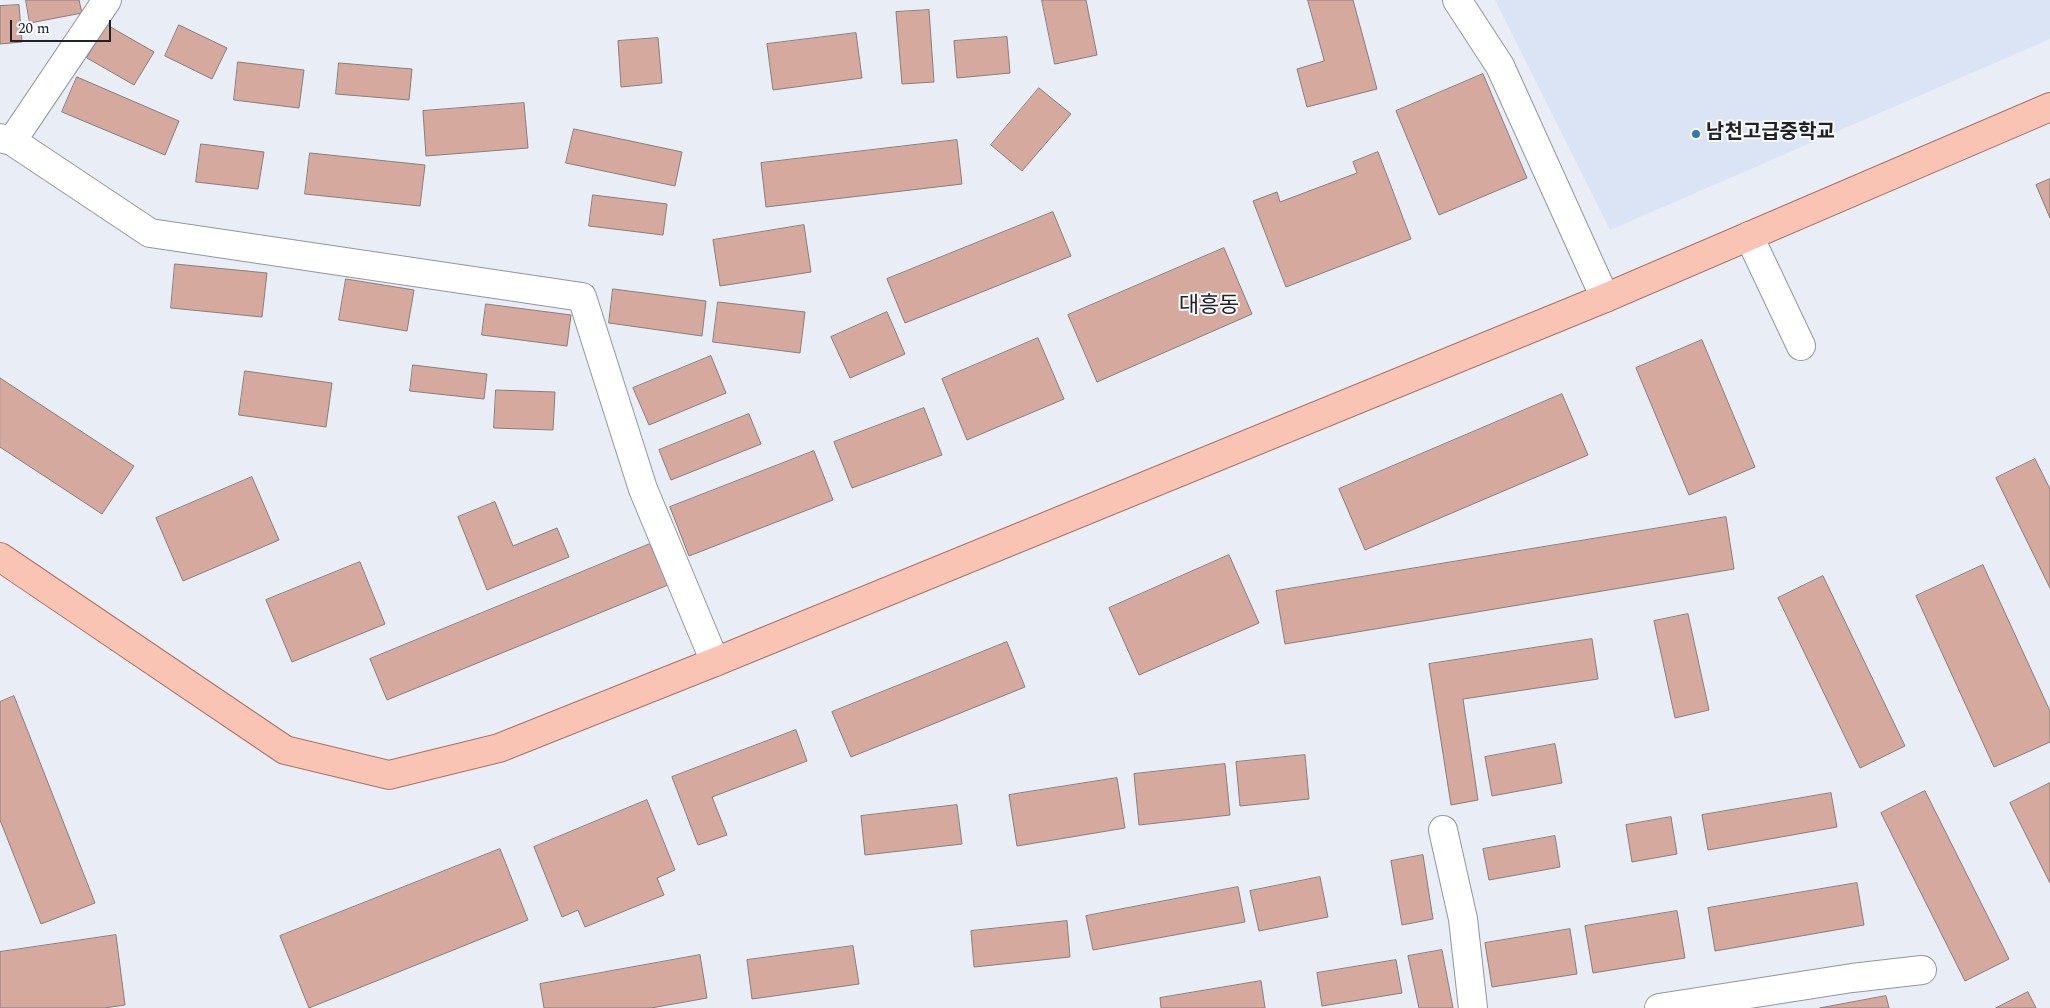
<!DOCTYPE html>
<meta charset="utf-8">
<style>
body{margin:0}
#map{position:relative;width:2050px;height:1008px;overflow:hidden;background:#e8edf6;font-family:Spectral,serif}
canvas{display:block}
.scale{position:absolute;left:10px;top:20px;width:101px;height:22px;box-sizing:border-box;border:2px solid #202225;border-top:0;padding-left:6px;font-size:15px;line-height:18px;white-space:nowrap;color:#202225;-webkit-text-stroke:4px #f8fafd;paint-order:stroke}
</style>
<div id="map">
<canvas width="2050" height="1008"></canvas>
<div class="scale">20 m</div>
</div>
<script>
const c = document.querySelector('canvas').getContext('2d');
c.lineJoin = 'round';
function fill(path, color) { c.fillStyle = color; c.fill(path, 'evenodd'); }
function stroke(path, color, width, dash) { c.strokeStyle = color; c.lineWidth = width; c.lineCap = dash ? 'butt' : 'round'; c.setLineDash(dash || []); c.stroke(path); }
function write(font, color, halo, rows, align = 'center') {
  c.font = font + ' Spectral,"Noto Sans KR",serif'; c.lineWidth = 4; c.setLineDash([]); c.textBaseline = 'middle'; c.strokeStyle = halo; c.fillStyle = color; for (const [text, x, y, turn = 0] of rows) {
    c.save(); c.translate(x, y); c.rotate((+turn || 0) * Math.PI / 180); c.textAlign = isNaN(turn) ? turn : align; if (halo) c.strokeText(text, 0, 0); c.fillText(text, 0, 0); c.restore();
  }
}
const built = new Path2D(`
 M 1495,0 L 2050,0 L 2050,39 L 1610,230 Z`);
const building = new Path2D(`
 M 26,0 L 79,0 L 82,13 L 30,23 Z
 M 1042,0 L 1086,0 L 1097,55 L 1055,64 Z
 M 1308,0 L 1353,0 L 1377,89 L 1307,107 L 1297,69 L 1324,61 Z
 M 19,5 L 22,42 L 0,44 L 0,6 Z
 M 929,10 L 934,82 L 902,84 L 896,12 Z
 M 107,25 L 154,52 L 134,85 L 87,58 Z
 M 179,25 L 227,48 L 212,79 L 165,56 Z
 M 856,33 L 862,78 L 773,90 L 767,44 Z
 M 1007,37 L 1010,73 L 957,78 L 954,41 Z
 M 658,38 L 662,83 L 621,87 L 618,41 Z
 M 238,62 L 304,70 L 299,108 L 234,100 Z
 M 339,63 L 412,69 L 409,100 L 336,94 Z
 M 1483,74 L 1527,178 L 1439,215 L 1396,111 Z
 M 77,77 L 179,121 L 165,155 L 62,112 Z
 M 1039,88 L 1071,114 L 1022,171 L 991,145 Z
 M 524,103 L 528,148 L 426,156 L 423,111 Z
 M 574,129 L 682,152 L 675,186 L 566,163 Z
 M 957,140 L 962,184 L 766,207 L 761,163 Z
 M 201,144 L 264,152 L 258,189 L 196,182 Z
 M 1378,152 L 1411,239 L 1286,287 L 1253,201 L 1277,192 L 1280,202 L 1357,173 L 1353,162 Z
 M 310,153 L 425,165 L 420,206 L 305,194 Z
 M 2050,179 L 2050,218 L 2036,185 Z
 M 593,195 L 667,204 L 663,235 L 589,226 Z
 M 1053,212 L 1071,256 L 905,323 L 887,279 Z
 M 804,225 L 811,272 L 720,286 L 713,240 Z
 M 1224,248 L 1252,314 L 1097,382 L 1068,315 Z
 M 175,264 L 267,273 L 262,317 L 171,308 Z
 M 346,279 L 414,290 L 407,331 L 339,320 Z
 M 613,289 L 706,301 L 702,336 L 609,323 Z
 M 718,302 L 805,312 L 800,353 L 713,342 Z
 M 486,304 L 571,315 L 567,346 L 482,335 Z
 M 887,312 L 905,354 L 850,378 L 831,337 Z
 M 1038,338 L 1064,399 L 967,440 L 942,379 Z
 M 1702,340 L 1755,467 L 1689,495 L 1636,368 Z
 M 711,356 L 726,393 L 649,425 L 633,388 Z
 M 413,365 L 487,374 L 484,399 L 410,391 Z
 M 245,371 L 332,383 L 326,427 L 239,415 Z
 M 0,378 L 134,466 L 102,514 L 0,447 Z
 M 496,390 L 555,392 L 553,430 L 494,428 Z
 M 1562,394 L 1588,455 L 1365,550 L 1339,489 Z
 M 924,408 L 942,455 L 852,488 L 834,442 Z
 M 749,414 L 761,444 L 671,480 L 659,450 Z
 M 814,451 L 833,500 L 689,556 L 670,507 Z
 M 2035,459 L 2050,489 L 2050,588 L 1996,478 Z
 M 252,477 L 279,540 L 183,581 L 156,518 Z
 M 495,502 L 513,546 L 557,528 L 569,557 L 487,590 L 458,517 Z
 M 1726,517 L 1734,569 L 1285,644 L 1276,591 Z
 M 650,544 L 668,585 L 387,700 L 370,659 Z
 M 1229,555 L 1259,623 L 1139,675 L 1109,608 Z
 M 360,562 L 385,624 L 292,662 L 266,600 Z
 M 1983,565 L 2050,711 L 2050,742 L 1994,767 L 1916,596 Z
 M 1823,576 L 1905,746 L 1860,768 L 1778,598 Z
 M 1688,614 L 1709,710 L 1675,718 L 1654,621 Z
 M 1592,639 L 1598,679 L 1463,699 L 1478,800 L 1451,805 L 1429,664 Z
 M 1007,642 L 1025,687 L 851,757 L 832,712 Z
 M 14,696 L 95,903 L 41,924 L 0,820 L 0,702 Z
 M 796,730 L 807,761 L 712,797 L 727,835 L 698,845 L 672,777 Z
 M 1555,744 L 1562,783 L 1492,796 L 1485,757 Z
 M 1305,755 L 1309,799 L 1240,806 L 1236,762 Z
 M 1225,764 L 1230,815 L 1139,825 L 1134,774 Z
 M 1117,778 L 1125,828 L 1017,846 L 1009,795 Z
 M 2050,783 L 2050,883 L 2010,803 Z
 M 1925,791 L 2009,959 L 1965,981 L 1881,813 Z
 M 1831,793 L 1837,827 L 1708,850 L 1702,815 Z
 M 647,800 L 675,870 L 657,878 L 664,895 L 585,927 L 578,910 L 562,917 L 534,847 Z
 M 957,805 L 962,844 L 865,855 L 861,816 Z
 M 1671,817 L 1677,854 L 1632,862 L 1626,825 Z
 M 1555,836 L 1560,867 L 1489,880 L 1483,849 Z
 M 500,849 L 528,920 L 309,1008 L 280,936 Z
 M 1423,855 L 1433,919 L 1402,925 L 1391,861 Z
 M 1320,877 L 1328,917 L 1259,931 L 1250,891 Z
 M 1857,883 L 1864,925 L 1715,951 L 1708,908 Z
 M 1238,887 L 1245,922 L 1093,950 L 1086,916 Z
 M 1677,911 L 1685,958 L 1593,973 L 1585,926 Z
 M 1067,921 L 1070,957 L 974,967 L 971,931 Z
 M 1570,929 L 1577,974 L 1492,987 L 1485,943 Z
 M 116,935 L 125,1005 L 104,1008 L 0,1008 L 0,952 Z
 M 853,946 L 859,984 L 752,999 L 747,960 Z
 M 1442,950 L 1453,1008 L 1419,1008 L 1408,956 Z
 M 700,955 L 707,998 L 651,1008 L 544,1008 L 540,984 Z
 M 1396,960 L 1402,993 L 1322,1006 L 1317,973 Z
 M 1261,981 L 1265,1008 L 1161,1008 L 1160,998 Z
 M 2028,992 L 2036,1008 L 1996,1008 Z
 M 1886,996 L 1889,1008 L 1820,1008 Z`);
const minor = new Path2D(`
 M 1457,0 L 1500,66 L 1605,298
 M 0,138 L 12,141 L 150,233 L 582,297 L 643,489 L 715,662
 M 12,141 L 107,0
 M 1749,236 L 1801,346
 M 1443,830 L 1463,919 L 1473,1008
 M 1659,1008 L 1852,978 L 1922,970`);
const major = new Path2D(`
 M 0,557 L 285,750 L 389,775 L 499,748 L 715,662 L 1605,298 L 2050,107`);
const markers = [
 [1696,134,5,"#3179ad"]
];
const poiNames = [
 ["남천고급중학교",1706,134]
];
const quarterNames = [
 ["대흥동",1209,308]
];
fill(built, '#dbe4f4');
fill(building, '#d6a99e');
stroke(building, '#877d7a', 1);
stroke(minor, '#92979f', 30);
stroke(major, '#ab7163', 30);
stroke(minor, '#fff', 28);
stroke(major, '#fac4b5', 28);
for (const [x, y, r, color] of markers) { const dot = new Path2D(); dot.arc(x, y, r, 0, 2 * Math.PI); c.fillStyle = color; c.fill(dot); stroke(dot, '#f8fafd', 2); }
write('bold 20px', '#202225', '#f8fafd', poiNames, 'left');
write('22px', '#202225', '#f8fafd', quarterNames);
</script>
